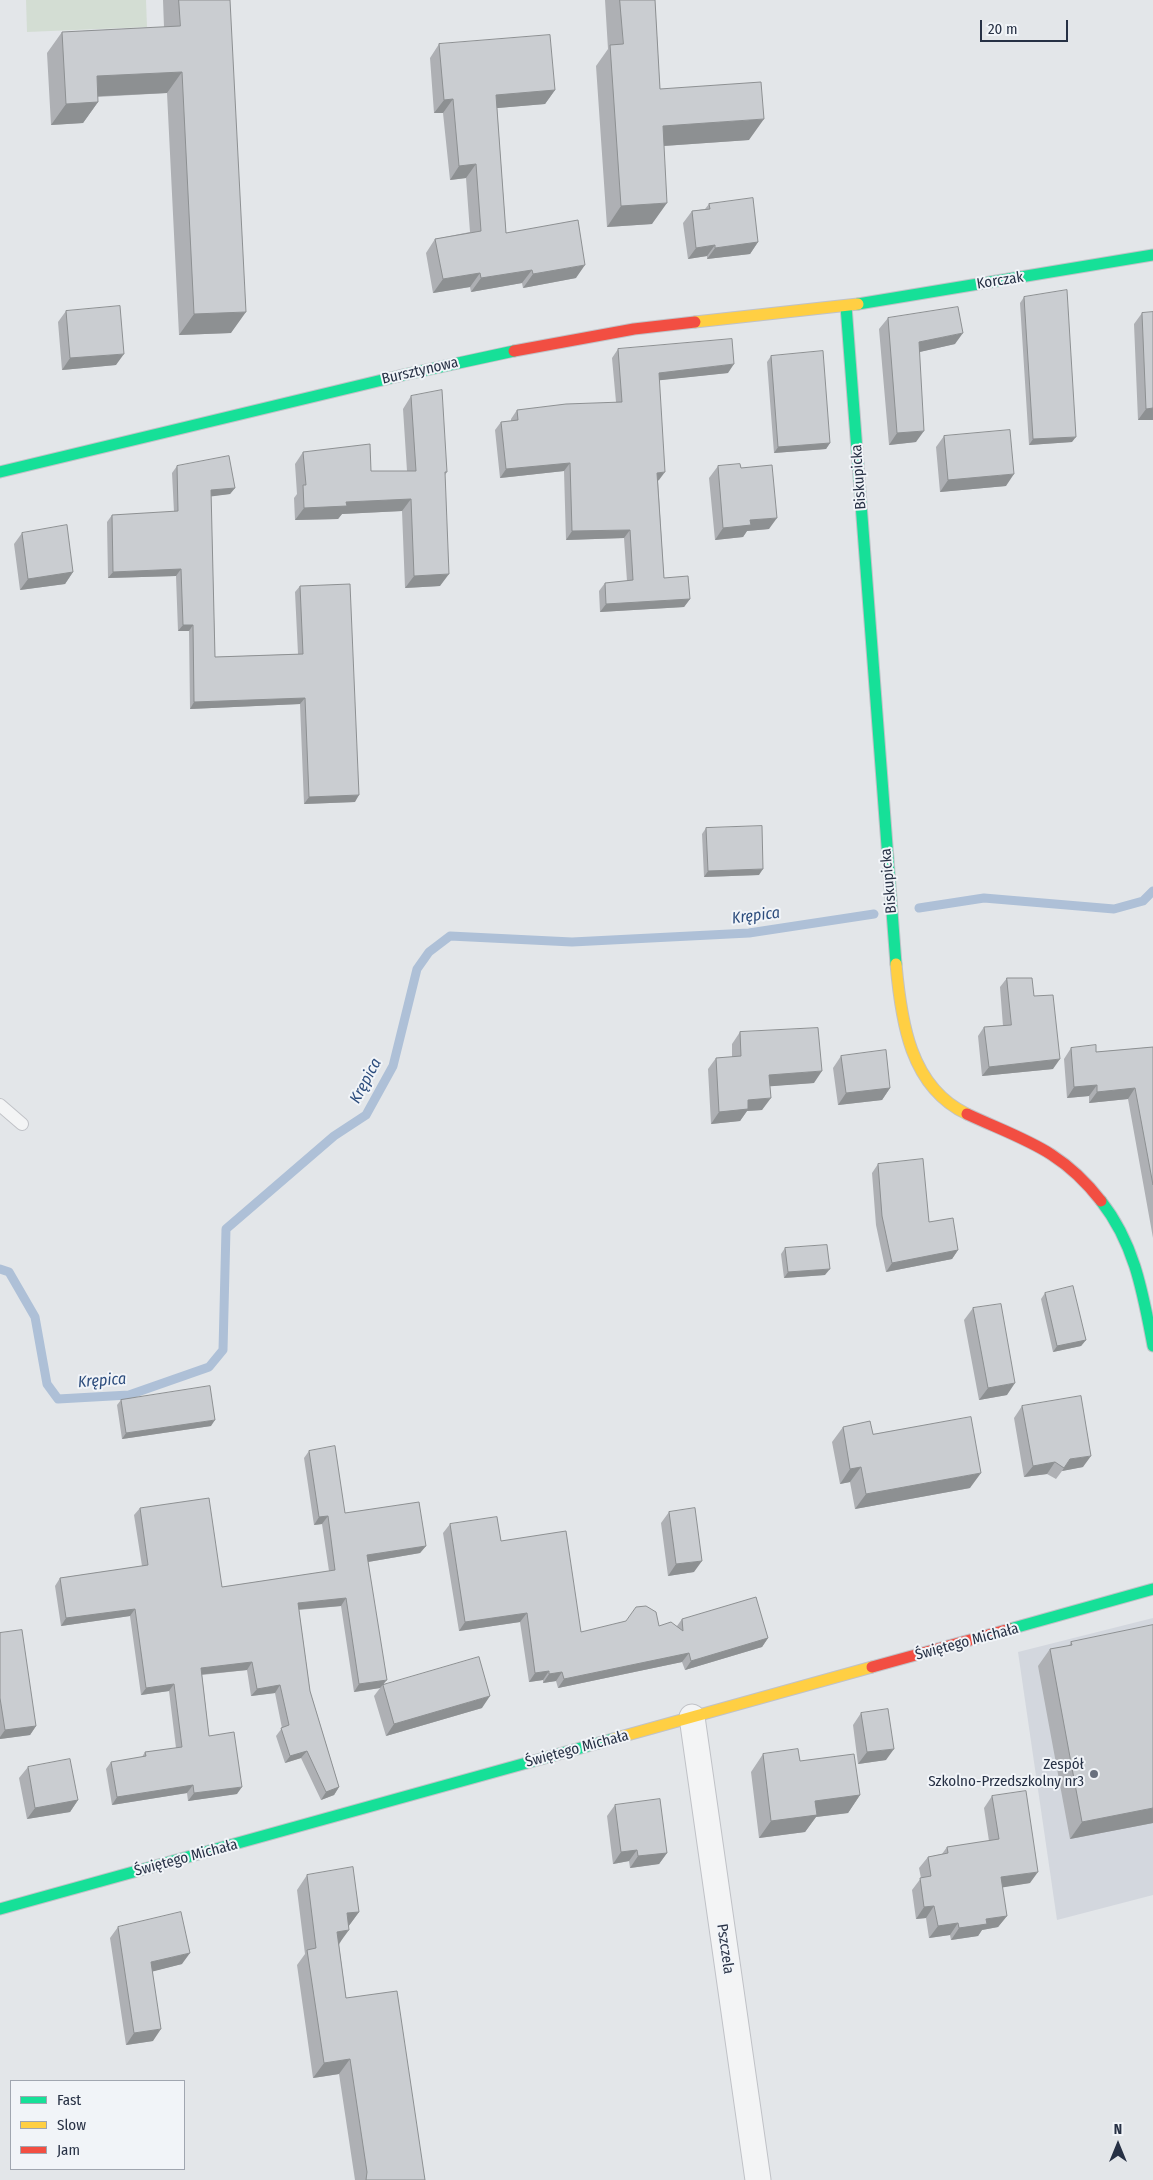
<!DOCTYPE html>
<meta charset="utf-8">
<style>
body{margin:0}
#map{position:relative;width:1153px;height:2180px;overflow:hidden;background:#e3e6e9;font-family:"Fira Sans Condensed",sans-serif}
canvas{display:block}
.legend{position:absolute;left:10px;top:2080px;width:175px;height:90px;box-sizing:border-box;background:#f1f4f8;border:1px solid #a0a6b0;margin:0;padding:6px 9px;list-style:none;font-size:15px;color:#273145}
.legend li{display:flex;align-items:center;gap:10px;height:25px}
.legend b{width:25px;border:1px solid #a0a6b0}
.north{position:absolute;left:1093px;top:2120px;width:50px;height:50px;-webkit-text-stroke:4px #f1f4f8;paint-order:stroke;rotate:0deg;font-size:14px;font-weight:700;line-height:20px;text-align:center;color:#273145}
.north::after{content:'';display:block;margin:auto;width:18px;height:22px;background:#273145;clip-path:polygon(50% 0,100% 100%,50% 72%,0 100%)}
.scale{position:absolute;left:980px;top:20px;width:88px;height:22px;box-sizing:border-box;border:2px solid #273145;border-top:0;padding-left:6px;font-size:15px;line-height:18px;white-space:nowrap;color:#273145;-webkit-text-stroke:4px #f1f4f8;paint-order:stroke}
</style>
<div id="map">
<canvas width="1153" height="2180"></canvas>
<ul class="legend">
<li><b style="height:6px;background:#16e098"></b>Fast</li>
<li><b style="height:6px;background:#ffcf43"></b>Slow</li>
<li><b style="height:6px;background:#f24e42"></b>Jam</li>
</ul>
<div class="north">N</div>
<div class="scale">20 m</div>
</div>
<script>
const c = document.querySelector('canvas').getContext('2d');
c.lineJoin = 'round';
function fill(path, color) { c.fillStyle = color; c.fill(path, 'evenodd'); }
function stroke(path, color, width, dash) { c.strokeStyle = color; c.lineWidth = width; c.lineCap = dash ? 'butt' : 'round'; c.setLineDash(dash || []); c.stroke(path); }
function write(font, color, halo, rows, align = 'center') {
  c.font = font + ' "Fira Sans Condensed",sans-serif'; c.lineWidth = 4; c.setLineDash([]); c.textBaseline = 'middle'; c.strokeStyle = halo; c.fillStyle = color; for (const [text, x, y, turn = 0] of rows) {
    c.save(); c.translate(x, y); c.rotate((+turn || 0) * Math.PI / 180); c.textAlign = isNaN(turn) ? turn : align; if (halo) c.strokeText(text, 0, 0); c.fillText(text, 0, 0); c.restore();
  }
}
const built = new Path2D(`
 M 1153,1618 L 1153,1895 L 1057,1920 L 1018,1652 Z`);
const green = new Path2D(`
 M 26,0 L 146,0 L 147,27 L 27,32 Z`);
const stream = new Path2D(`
 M 919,908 L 984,898 L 1114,909 L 1143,901 L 1153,891
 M 0,1269 L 9,1272 L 35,1317 L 47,1384 L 58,1399 L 129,1395 L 209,1367 L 223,1350 L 226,1229 L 334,1136 L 366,1115 L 393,1066 L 417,969 L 429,952 L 450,936 L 572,942 L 749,933 L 874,914`);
const lane = new Path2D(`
 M 0,1105 L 22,1124`);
const street = new Path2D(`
 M 692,1717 L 758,2180`);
const fast = new Path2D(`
 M 858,304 L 1153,255
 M 846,306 L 896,964
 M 0,472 L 403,375 L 514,351
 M 1101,1201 C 1135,1244 1143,1294 1153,1346
 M 1010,1629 L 1153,1589
 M 0,1909 L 613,1739`);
const slow = new Path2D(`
 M 695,322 L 858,304
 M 896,964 C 901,1021 910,1087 967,1114
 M 613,1739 L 872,1667`);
const jam = new Path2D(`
 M 514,351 L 634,329 L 695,322
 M 967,1114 C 1023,1140 1061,1149 1101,1201
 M 872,1667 L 1010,1629`);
const wall = new Path2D(`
 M 163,0 L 230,0 L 231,333 L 179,335 L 167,93 L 97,97 L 98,102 L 83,123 L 51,125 L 47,53 L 62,32 L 164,27 Z
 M 605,0 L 655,0 L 660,89 L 749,140 L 664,146 L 652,224 L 607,227 L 596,66 L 608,49 Z
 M 439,44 L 555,90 L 545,104 L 497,108 L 506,233 L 576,278 L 523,288 L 522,283 L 471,292 L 470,287 L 433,293 L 426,253 L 435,239 L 470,232 L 466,178 L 450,180 L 443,113 L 434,113 L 430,58 Z
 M 709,204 L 758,242 L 750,254 L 707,259 L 707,256 L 688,259 L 683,223 L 692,211 L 705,209 Z
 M 1024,297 L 1072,442 L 1029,445 L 1020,303 Z
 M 66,311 L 116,365 L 62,370 L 58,322 Z
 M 1142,313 L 1153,420 L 1138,420 L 1134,324 Z
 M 888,318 L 955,344 L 919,352 L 916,442 L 889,445 L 879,329 Z
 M 618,349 L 728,373 L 659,380 L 659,480 L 658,481 L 664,578 L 690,599 L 684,607 L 600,612 L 599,591 L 605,583 L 627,581 L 624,538 L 566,540 L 564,471 L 500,478 L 495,430 L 501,422 L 511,421 L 511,419 L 517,410 L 616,402 L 612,358 Z
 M 771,356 L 830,443 L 826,449 L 774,453 L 767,362 Z
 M 411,396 L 447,472 L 445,475 L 440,586 L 405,588 L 402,511 L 342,514 L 338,519 L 295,520 L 294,498 L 297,494 L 295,464 L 303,452 L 371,471 L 407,471 L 403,409 Z
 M 944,436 L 1006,486 L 940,492 L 936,447 Z
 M 177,466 L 235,488 L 230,494 L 211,496 L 215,657 L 298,654 L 295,592 L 300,586 L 355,802 L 304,804 L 300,704 L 190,709 L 189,631 L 178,631 L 176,576 L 108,578 L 107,522 L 112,515 L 174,512 L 172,473 Z
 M 718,466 L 741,468 L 769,529 L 747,531 L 743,537 L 715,540 L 709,478 Z
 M 22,533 L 73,572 L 65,584 L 20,590 L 14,544 Z
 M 706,828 L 759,875 L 704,877 L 702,834 Z
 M 1007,978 L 1034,996 L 1053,1069 L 982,1076 L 978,1036 L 984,1027 L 1003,1026 L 1000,987 Z
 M 740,1032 L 814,1083 L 770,1086 L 762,1110 L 747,1111 L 740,1121 L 711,1124 L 708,1069 L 716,1058 L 732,1057 L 732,1044 Z
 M 1153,1047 L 1153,1238 L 1128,1099 L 1089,1103 L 1089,1096 L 1067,1098 L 1064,1059 L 1071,1048 L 1096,1052 Z
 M 841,1056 L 890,1088 L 882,1100 L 838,1105 L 833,1068 Z
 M 878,1164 L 929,1222 L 958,1250 L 952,1259 L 886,1272 L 876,1225 L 872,1173 Z
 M 785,1248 L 825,1275 L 784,1278 L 781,1254 Z
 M 1045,1293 L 1086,1340 L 1081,1346 L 1053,1352 L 1041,1299 Z
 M 973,1308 L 1007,1395 L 979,1400 L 964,1320 Z
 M 121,1400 L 211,1426 L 122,1439 L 117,1405 Z
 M 1022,1406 L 1083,1467 L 1062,1471 L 1056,1479 L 1047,1474 L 1024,1477 L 1014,1418 Z
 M 843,1427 L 873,1434 L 970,1488 L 855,1509 L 850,1482 L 840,1484 L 832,1442 Z
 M 309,1451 L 345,1513 L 426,1546 L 420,1553 L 368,1562 L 384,1684 L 482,1708 L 386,1736 L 374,1696 L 380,1688 L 354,1692 L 341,1606 L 299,1610 L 310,1691 L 339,1787 L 334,1795 L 321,1800 L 301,1758 L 285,1763 L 276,1736 L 282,1728 L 275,1693 L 251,1696 L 247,1670 L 202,1675 L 209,1736 L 237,1794 L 188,1801 L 187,1793 L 112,1805 L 106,1769 L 111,1762 L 142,1757 L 145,1752 L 176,1748 L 169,1691 L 141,1695 L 130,1616 L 61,1626 L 55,1586 L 60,1578 L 142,1566 L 134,1515 L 140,1508 L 222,1587 L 329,1571 L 322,1524 L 314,1525 L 304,1458 Z
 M 669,1512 L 694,1572 L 668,1576 L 661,1523 Z
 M 450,1524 L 501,1541 L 581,1632 L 659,1626 L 677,1626 L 682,1619 L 768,1638 L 762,1647 L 685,1670 L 682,1662 L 558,1688 L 556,1681 L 543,1683 L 543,1680 L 529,1682 L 520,1622 L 459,1631 L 443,1533 Z
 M 0,1633 L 36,1726 L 30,1735 L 0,1739 Z
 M 1071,1642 L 1153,1823 L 1070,1839 L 1038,1666 L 1050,1649 L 1069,1646 Z
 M 861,1713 L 886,1760 L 858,1764 L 853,1725 Z
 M 763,1754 L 800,1761 L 860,1795 L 848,1813 L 816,1817 L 805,1832 L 759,1838 L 751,1772 Z
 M 28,1767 L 78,1800 L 70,1812 L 27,1819 L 19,1778 Z
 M 992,1796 L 1030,1883 L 1002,1887 L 1007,1916 L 998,1927 L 982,1930 L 978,1936 L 951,1940 L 950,1935 L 929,1938 L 926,1918 L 916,1919 L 912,1890 L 921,1878 L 919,1868 L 928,1857 L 942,1854 L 947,1847 L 989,1841 L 984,1808 Z
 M 615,1805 L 667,1853 L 659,1864 L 630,1868 L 629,1861 L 613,1864 L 607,1816 Z
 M 307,1875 L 359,1912 L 348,1927 L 339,1945 L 346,1998 L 425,2180 L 355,2180 L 339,2074 L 313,2078 L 297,1965 L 305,1954 L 297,1890 Z
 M 118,1927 L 182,1964 L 153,1971 L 153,2041 L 126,2045 L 110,1938 Z`);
const shadedWall = new Path2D(`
 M 182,72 L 167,93 L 82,97 L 97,76 Z
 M 555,90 L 545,104 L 486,109 L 496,95 Z
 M 453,99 L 443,113 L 434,113 L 444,100 Z
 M 98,102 L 83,123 L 51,125 L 66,104 Z
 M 764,119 L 749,140 L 648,147 L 663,126 Z
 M 476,164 L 466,178 L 450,180 L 459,166 Z
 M 667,203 L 652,224 L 607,227 L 621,206 Z
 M 758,242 L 750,254 L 707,259 L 715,248 Z
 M 715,245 L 707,256 L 688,259 L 696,248 Z
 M 585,265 L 576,278 L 523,288 L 533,274 Z
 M 532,270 L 522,283 L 471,292 L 481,278 Z
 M 480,273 L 470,287 L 433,293 L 443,279 Z
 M 246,312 L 231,333 L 179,335 L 194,314 Z
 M 963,333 L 955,344 L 911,354 L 919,342 Z
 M 124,354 L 116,365 L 62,370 L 70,358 Z
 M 734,364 L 728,373 L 653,381 L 659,373 Z
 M 1153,408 L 1153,420 L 1138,420 L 1146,409 Z
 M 924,431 L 916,442 L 889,445 L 897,433 Z
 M 1076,437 L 1072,442 L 1029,445 L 1033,439 Z
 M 830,443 L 826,449 L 774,453 L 778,447 Z
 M 570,463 L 564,471 L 500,478 L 506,469 Z
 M 665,472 L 659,480 L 652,481 L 657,473 Z
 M 1014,474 L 1006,486 L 940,492 L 948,480 Z
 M 235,488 L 230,494 L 207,497 L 211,490 Z
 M 411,499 L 402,511 L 342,514 L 338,519 L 295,520 L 304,508 L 346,502 Z
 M 777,518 L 769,529 L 747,531 L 743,537 L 715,540 L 723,528 L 750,520 Z
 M 630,530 L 624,538 L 566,540 L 572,531 Z
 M 181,569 L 176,576 L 108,578 L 113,572 Z
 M 73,572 L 65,584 L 20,590 L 28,579 Z
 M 449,574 L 440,586 L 405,588 L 414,576 Z
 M 690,599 L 684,607 L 600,612 L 606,604 Z
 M 183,625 L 193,625 L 189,631 L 178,631 Z
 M 305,698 L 300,704 L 190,709 L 194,702 Z
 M 359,795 L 355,802 L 304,804 L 309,797 Z
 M 763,869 L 759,875 L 704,877 L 708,871 Z
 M 1060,1059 L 1053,1069 L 982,1076 L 989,1067 Z
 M 822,1071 L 814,1083 L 761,1087 L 769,1075 Z
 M 1097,1085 L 1089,1096 L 1067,1098 L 1074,1087 Z
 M 890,1088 L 882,1100 L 838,1105 L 846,1093 Z
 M 1135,1088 L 1128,1099 L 1089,1103 L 1097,1092 Z
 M 771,1098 L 762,1110 L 747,1111 L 740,1121 L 711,1124 L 719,1112 L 748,1100 Z
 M 958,1250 L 952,1259 L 886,1272 L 892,1263 Z
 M 830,1269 L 825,1275 L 784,1278 L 788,1272 Z
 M 1086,1340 L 1081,1346 L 1053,1352 L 1057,1346 Z
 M 1015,1383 L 1007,1395 L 979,1400 L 988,1388 Z
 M 215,1420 L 211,1426 L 122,1439 L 126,1433 Z
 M 1091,1456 L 1083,1467 L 1062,1471 L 1070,1459 Z
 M 1055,1462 L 1047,1474 L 1024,1477 L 1033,1466 Z
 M 861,1467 L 850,1482 L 840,1484 L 850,1469 Z
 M 981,1473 L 970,1488 L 855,1509 L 866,1494 Z
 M 328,1516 L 322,1524 L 314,1525 L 319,1517 Z
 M 426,1546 L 420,1553 L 362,1563 L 367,1555 Z
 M 702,1561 L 694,1572 L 668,1576 L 676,1564 Z
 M 346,1598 L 341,1606 L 292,1610 L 298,1603 Z
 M 135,1609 L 130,1616 L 61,1626 L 66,1618 Z
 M 527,1613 L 520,1622 L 459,1631 L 465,1622 Z
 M 768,1638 L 762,1647 L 685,1670 L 691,1661 Z
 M 689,1653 L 682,1662 L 558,1688 L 564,1679 Z
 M 252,1662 L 247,1670 L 196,1675 L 201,1668 Z
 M 549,1671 L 543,1680 L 529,1682 L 535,1673 Z
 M 562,1672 L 556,1681 L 543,1683 L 549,1674 Z
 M 387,1680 L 380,1688 L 354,1692 L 359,1684 Z
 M 174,1684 L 169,1691 L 141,1695 L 146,1688 Z
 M 280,1685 L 275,1693 L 251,1696 L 257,1689 Z
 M 490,1696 L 482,1708 L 386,1736 L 394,1724 Z
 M 36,1726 L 30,1735 L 0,1739 L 0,1737 L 5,1730 Z
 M 894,1749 L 886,1760 L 858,1764 L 867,1752 Z
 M 307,1751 L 301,1758 L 285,1763 L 290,1756 Z
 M 193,1785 L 187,1793 L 112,1805 L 117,1797 Z
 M 242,1787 L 237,1794 L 188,1801 L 194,1793 Z
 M 339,1787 L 334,1795 L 321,1800 L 326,1792 Z
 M 860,1795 L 848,1813 L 816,1817 L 805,1832 L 759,1838 L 771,1821 L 815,1801 Z
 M 78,1800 L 70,1812 L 27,1819 L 35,1808 Z
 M 1153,1808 L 1153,1823 L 1070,1839 L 1082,1822 Z
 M 637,1850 L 629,1861 L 613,1864 L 621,1852 Z
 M 667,1853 L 659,1864 L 630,1868 L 638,1856 Z
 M 1038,1872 L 1030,1883 L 993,1889 L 1001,1877 Z
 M 934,1906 L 926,1918 L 916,1919 L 924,1907 Z
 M 359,1912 L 348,1927 L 347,1913 Z
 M 1007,1916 L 998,1927 L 982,1930 L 978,1936 L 951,1940 L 959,1928 L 986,1919 Z
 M 958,1923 L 950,1935 L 929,1938 L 938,1926 Z
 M 349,1930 L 338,1945 L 337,1932 Z
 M 190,1953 L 182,1964 L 143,1974 L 151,1962 Z
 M 161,2029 L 153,2041 L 126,2045 L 134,2033 Z
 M 350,2059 L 339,2074 L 313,2078 L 324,2063 Z`);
const building = new Path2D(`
 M 179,0 L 230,0 L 246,312 L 194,314 L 182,72 L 97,76 L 98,102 L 66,104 L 62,32 L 180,26 Z
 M 620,0 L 655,0 L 660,89 L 761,82 L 764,119 L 663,126 L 667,203 L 621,206 L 610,45 L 623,44 Z
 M 550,35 L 555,90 L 496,95 L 506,233 L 578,220 L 585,265 L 533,274 L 532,270 L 481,278 L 480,273 L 443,279 L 435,239 L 481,231 L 476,164 L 459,166 L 453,99 L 444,100 L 439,44 Z
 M 753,198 L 758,242 L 715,248 L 715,245 L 696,248 L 692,211 L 710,209 L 709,204 Z
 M 1067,290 L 1076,437 L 1033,439 L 1024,297 Z
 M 120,306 L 124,354 L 70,358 L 66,311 Z
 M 958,307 L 963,333 L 919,342 L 924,431 L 897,433 L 888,318 Z
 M 1153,312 L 1153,408 L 1146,409 L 1142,313 Z
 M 732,339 L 734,364 L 659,373 L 665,472 L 657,473 L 664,578 L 688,576 L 690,599 L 606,604 L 605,583 L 633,580 L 630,530 L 572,531 L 570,463 L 506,469 L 501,422 L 518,420 L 517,410 L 566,404 L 622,402 L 618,349 Z
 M 823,351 L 830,443 L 778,447 L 771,356 Z
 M 442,390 L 447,472 L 445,472 L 449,574 L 414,576 L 411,499 L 346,502 L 347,506 L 304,508 L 303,485 L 306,485 L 303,452 L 370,444 L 371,471 L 416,471 L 411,396 Z
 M 1010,430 L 1014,474 L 948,480 L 944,436 Z
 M 229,456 L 235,488 L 211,490 L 215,657 L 303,654 L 300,586 L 350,584 L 359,795 L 309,797 L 305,698 L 194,702 L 193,625 L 183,625 L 181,569 L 113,572 L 112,515 L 178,511 L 177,466 Z
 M 740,464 L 741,468 L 772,465 L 777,518 L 750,520 L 751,525 L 723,528 L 718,466 Z
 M 67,525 L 73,572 L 28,579 L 22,533 Z
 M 762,826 L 763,869 L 708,871 L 706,828 Z
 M 1007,978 L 1032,978 L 1034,996 L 1053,995 L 1060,1059 L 989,1067 L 984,1027 L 1011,1025 Z
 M 818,1028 L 822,1071 L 769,1075 L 771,1098 L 748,1100 L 748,1109 L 719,1112 L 716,1058 L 741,1056 L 740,1032 Z
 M 1096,1045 L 1096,1052 L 1153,1047 L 1153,1185 L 1135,1088 L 1097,1092 L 1097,1085 L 1074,1087 L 1071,1048 Z
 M 886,1050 L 890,1088 L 846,1093 L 841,1056 Z
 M 923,1159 L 929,1222 L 953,1218 L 958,1250 L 892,1263 L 882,1216 L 878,1164 Z
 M 827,1245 L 830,1269 L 788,1272 L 785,1248 Z
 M 1073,1286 L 1086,1340 L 1057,1346 L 1045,1293 Z
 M 1001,1304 L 1015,1383 L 988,1388 L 973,1308 Z
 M 210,1386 L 215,1420 L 126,1433 L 121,1400 Z
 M 1081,1396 L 1091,1456 L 1070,1459 L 1064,1468 L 1055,1462 L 1033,1466 L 1022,1406 Z
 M 971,1417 L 981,1473 L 866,1494 L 861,1467 L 850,1469 L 843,1427 L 870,1421 L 873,1434 Z
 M 335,1446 L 345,1513 L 419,1502 L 426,1546 L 367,1555 L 387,1680 L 359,1684 L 346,1598 L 298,1603 L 310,1691 L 339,1787 L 326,1792 L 307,1751 L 290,1756 L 281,1728 L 289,1725 L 280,1685 L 257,1689 L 252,1662 L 201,1668 L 209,1736 L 234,1732 L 242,1787 L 194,1793 L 193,1785 L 117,1797 L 111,1762 L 146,1756 L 145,1752 L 182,1747 L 174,1684 L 146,1688 L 135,1609 L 66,1618 L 60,1578 L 148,1565 L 140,1508 L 209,1498 L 222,1587 L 335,1570 L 328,1516 L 319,1517 L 309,1451 Z
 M 695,1508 L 702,1561 L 676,1564 L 669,1512 Z
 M 497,1517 L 501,1541 L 566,1531 L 581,1632 L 626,1621 L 636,1607 L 646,1606 L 656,1612 L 659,1626 L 671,1622 L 683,1631 L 682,1619 L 756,1597 L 768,1638 L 691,1661 L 689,1653 L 564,1679 L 562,1672 L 549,1674 L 549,1671 L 535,1673 L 527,1613 L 465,1622 L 450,1524 Z
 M 1153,1625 L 1153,1808 L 1082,1822 L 1050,1649 L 1072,1645 L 1071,1642 Z
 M 22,1630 L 36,1726 L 5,1730 L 0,1698 L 0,1633 Z
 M 479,1657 L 490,1696 L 394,1724 L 383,1685 Z
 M 888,1709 L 894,1749 L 867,1752 L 861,1713 Z
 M 798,1749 L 800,1761 L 854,1754 L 860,1795 L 815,1801 L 817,1815 L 771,1821 L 763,1754 Z
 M 70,1759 L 78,1800 L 35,1808 L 28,1767 Z
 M 1026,1791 L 1038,1872 L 1001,1877 L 1007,1916 L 986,1919 L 987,1924 L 959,1928 L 958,1923 L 938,1926 L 934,1906 L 924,1907 L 920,1878 L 931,1876 L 928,1857 L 948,1853 L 947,1847 L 999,1839 L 992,1796 Z
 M 660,1799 L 667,1853 L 638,1856 L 637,1850 L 621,1852 L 615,1805 Z
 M 353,1867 L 359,1912 L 347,1913 L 349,1930 L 337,1932 L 346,1998 L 397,1991 L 425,2180 L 366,2180 L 367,2172 L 350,2059 L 324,2063 L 307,1950 L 316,1948 L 307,1875 Z
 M 181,1912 L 190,1953 L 151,1962 L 161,2029 L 134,2033 L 118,1927 Z`);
const markers = [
 [1094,1774,5,"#69707e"]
];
const streetNames = [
 ["Korczak",1000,281,-9],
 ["Bursztynowa",420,371,-13],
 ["Biskupicka",859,477,-94],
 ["Biskupicka",889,881,-95],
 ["Świętego Michała",967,1642,-15],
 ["Świętego Michała",577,1749,-15],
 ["Świętego Michała",186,1858,-15],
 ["Pszczela",725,1949,82]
];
const poiNames = [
 ["Zespół",1084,1765],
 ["Szkolno-Przedszkolny nr3",1084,1782]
];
const waterNames = [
 ["Krępica",756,916,-7],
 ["Krępica",366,1081,-62],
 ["Krępica",102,1381,-4]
];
fill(built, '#d3d7de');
fill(green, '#d3ddd3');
stroke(stream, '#aec0d7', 9);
stroke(lane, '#c0c2c7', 14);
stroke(street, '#c0c2c7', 27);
stroke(fast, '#c0c2c7', 13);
stroke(slow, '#c0c2c7', 13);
stroke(jam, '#c0c2c7', 13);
stroke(lane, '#f3f4f5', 12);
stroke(street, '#f3f4f5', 25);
stroke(fast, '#16e098', 11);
stroke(slow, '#ffcf43', 11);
stroke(jam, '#f24e42', 11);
fill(wall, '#aeb0b4');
fill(shadedWall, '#8d9092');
fill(building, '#cacdd1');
stroke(building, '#8d9092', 1);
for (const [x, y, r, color] of markers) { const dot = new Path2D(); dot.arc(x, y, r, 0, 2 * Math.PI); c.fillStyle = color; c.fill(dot); stroke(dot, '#f1f4f8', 2); }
write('15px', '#273145', '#f1f4f8', streetNames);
write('15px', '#273145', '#f1f4f8', poiNames, 'right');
write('italic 16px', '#2d4d7d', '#f1f4f8', waterNames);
</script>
